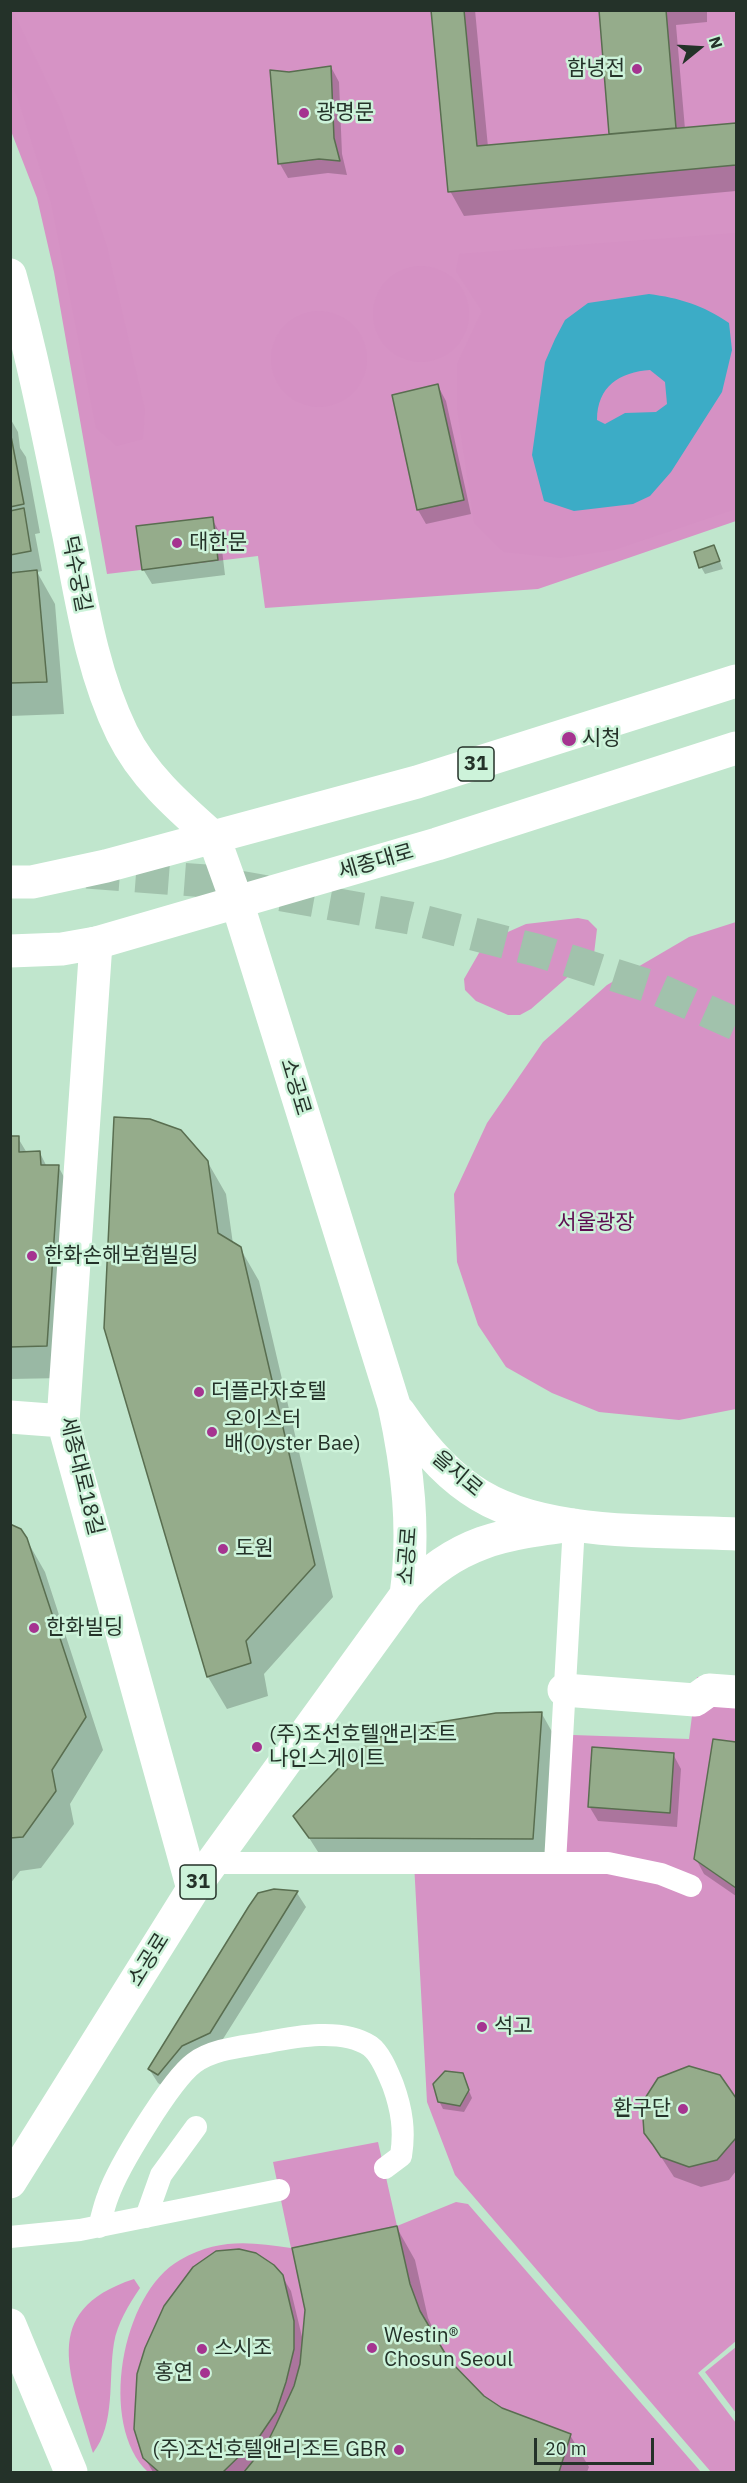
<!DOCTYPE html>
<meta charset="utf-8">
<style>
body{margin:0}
#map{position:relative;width:747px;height:2483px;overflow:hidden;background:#c0e6cd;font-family:"IBM Plex Sans",sans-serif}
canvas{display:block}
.frame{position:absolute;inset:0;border:12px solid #243229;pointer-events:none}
.north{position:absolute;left:669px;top:18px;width:60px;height:60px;-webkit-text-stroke:4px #cdf3da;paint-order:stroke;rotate:72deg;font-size:16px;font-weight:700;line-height:24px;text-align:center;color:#243229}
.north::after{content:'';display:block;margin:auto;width:21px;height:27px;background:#243229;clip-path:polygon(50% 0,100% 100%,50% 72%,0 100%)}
.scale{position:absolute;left:534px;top:2438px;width:120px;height:27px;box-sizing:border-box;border:3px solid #243229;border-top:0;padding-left:8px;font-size:18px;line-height:21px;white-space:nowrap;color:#243229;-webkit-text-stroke:4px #cdf3da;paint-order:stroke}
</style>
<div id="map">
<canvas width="747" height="2483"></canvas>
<div class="frame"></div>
<div class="north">N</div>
<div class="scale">20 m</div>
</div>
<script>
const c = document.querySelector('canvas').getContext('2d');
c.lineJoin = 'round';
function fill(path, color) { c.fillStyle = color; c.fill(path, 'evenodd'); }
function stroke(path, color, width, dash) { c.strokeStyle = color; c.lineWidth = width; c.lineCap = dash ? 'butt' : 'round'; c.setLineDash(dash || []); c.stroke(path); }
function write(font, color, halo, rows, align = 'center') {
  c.font = font + ' "IBM Plex Sans","Noto Sans KR",sans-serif'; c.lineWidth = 5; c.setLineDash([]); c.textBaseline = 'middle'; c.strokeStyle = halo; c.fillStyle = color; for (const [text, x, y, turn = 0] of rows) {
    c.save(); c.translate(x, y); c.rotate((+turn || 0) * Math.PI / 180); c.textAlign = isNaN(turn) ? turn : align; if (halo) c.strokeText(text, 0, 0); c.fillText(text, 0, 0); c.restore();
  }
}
const green = new Path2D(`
 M 11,11 L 736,11 L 736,521 L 538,589 L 265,608 L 258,556 L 107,574 L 54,272 L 37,198 L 11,131 Z
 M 578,918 L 588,920 L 597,929 L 594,954 L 531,1009 L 520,1015 L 508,1015 L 476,1001 L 465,990 L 464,979 L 483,946 L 492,939 L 526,924 Z
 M 736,922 L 736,1409 L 679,1420 L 599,1412 L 552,1393 L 506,1367 L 478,1325 L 457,1262 L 454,1194 L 487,1123 L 543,1042 L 607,985 L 689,937 Z
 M 697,1677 L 710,1678 L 736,1692 L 736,1742 L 713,1739 L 694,1859 L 736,1888 L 736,2341 L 698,2373 L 736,2423 L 736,2472 L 711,2472 L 455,2175 L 427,2102 L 414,1863 L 555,1863 L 573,1735 L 689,1739 Z
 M 378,2142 L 397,2226 L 456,2202 L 468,2204 L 701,2472 L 148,2472 C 98,2425 121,2293 180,2260 C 219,2238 250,2242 291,2248 L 273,2162 Z
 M 736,2347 L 736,2413 L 705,2372 Z`);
const forest = new Path2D(`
 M 12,10 L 62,113 L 107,247 L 145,410 L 143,439 L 117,446 L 96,428 L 51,203 L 17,96 L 11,83 Z
 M 736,233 L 736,509 L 614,550 L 560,558 L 504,552 L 474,523 L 457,408 L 457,364 L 482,311 L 456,271 L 459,254 Z
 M373 314a48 48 0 1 1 96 0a48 48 0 1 1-96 0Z
 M271 359a48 48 0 1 1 96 0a48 48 0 1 1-96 0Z
 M 134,2279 L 140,2288 C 129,2304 117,2324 114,2343 C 108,2378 116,2424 93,2453 C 72,2378 36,2311 134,2279 Z`);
const water = new Path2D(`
 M 649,294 C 679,298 703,305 729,323 L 732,350 L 722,392 L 671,472 L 650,496 L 633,504 L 574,511 L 544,501 L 532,455 L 545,362 L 555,339 L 565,320 L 588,303 ZM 650,370 L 665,382 L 667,404 L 656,412 L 625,413 L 605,424 L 597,420 C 597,386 620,372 650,370 Z`);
const shadow = new Path2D(`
 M 433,10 L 475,10 L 488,147 L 612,135 L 601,10 L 707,10 L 707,22 L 676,25 L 685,129 L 736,124 L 736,191 L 464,216 L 450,191 Z
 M 331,67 L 339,82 L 342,154 L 347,175 L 328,173 L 288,178 L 280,164 L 289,73 Z
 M 438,386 L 446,401 L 471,514 L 426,524 L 418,510 Z
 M 10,418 L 18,432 L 20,448 L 26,457 L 40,533 L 35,534 L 42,571 L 37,572 L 55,604 L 64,714 L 10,716 Z
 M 212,519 L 220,533 L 225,575 L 152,584 L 143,569 Z
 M 714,547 L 723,569 L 705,574 L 701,567 Z
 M 10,1138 L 18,1138 L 27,1153 L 40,1153 L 47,1167 L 58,1166 L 76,1199 L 64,1378 L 10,1379 Z
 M 207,1161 L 226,1194 L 233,1244 L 240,1248 L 259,1281 L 333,1597 L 264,1674 L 268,1696 L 227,1709 L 208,1677 L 105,1327 Z
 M 10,1527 L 21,1530 L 45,1572 L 103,1750 L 70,1804 L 74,1824 L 41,1868 L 20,1871 L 10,1884 Z
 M 542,1714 L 560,1746 L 551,1871 L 329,1869 L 295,1816 Z
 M 714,1741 L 736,1744 L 736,1896 L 704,1874 L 696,1859 Z
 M 673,1754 L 681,1769 L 677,1827 L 598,1821 L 589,1806 Z
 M 274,1891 L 297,1893 L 306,1907 L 218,2047 L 167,2089 L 158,2083 L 149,2069 Z
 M 462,2074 L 472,2098 L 464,2112 L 443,2109 L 439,2101 Z
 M 719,2077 L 736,2101 L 736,2171 L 729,2180 L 701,2187 L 674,2177 L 645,2132 Z
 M 397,2228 L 415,2260 L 428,2318 L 448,2361 L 483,2397 L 502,2410 L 570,2435 L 589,2467 L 587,2472 L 153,2472 L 144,2457 L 282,2276 L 291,2291 L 303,2341 Z`);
const building = new Path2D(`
 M 431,10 L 464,10 L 477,146 L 736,123 L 736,165 L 448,192 Z
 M 599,10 L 666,10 L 676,128 L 609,134 Z
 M 331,66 L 334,138 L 340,161 L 319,159 L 278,164 L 270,70 L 289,72 Z
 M 438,384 L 464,500 L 417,510 L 392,395 Z
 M 10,431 L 24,504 L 10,507 Z
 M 24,508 L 31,551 L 10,555 L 10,511 Z
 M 213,517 L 218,560 L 142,570 L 136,526 Z
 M 714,545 L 720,561 L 699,568 L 694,552 Z
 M 37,570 L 47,682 L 10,683 L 10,573 Z
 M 114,1117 L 150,1119 L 181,1130 L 208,1161 L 218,1233 L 241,1247 L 315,1565 L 246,1641 L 251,1663 L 207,1677 L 104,1328 Z
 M 10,1136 L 19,1136 L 19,1152 L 40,1151 L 41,1165 L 59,1165 L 47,1346 L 10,1347 Z
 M 10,1524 L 21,1529 L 27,1538 L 86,1717 L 52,1770 L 56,1791 L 23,1837 L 10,1838 Z
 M 542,1712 L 533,1839 L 309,1838 L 293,1816 L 350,1756 L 371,1741 L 402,1728 L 496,1713 Z
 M 713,1739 L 736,1742 L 736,1888 L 694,1859 Z
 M 592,1747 L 674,1753 L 670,1813 L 588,1807 Z
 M 274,1889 L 298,1891 L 210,2033 L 182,2046 L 158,2075 L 148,2069 L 249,1906 L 258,1893 Z
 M 689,2066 L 720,2075 L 736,2098 L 736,2138 L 717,2160 L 689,2167 L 661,2157 L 653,2145 L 644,2133 L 642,2103 L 658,2078 Z
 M 445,2071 L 463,2073 L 469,2090 L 460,2106 L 438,2102 L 433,2084 Z
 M 397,2226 L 410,2284 L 420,2311 L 449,2360 L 484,2396 L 502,2408 L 571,2434 L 559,2472 L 244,2472 L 266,2445 L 276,2425 L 294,2386 L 300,2364 L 305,2310 L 292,2248 Z
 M 239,2249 L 256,2253 L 274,2265 L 283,2275 L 294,2321 L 294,2349 L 286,2382 L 276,2412 L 259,2437 L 223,2472 L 159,2472 L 143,2458 L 134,2429 L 137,2374 L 145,2348 L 164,2306 L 193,2267 L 216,2251 Z`);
const pedestrianTunnel = new Path2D(`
 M 87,872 L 206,881 L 410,918 L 536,950 L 655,988 L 736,1024`);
const service = new Path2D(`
 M 212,1863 L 608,1863 L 661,1874 L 691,1886
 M 555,1863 L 574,1525
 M 146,2217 L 161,2175 L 196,2127
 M 99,2227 C 102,2216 104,2206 108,2196 C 118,2167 171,2080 194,2063 C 213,2049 240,2047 263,2043 C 294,2037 341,2027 370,2046 C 381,2054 388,2073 393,2085 C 402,2110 405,2131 401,2156 L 385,2168
 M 10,2237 L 80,2230 L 279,2190`);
const pedestrian = new Path2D(`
 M 564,1690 L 695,1700 L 709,1690 L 736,1692`);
const minor = new Path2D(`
 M 10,275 C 34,361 51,449 69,536 C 82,603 92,672 122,733 C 143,776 179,807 214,838
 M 96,943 L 63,1421 L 193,1889
 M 10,1417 L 63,1421
 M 10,2325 L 71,2472`);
const primary = new Path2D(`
 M 214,838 L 237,902 L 394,1405 C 408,1469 415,1530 406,1595
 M 10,882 L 32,882 L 106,866 L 417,782 L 736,681
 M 10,951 L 62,949 L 96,943 L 437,844 L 736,748
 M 399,1412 C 419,1441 441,1469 470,1489 C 537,1537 656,1530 736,1534
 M 10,2182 L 193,1889 L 406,1595 C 457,1541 502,1534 574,1525`);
const markers = [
 [637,69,6,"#a53490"],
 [304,113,6,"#a53490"],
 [177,543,6,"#a53490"],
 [569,739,8,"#a53490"],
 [32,1256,6,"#a53490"],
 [199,1392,6,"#a53490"],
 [212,1432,6,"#a53490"],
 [223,1549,6,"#a53490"],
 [34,1628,6,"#a53490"],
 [257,1747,6,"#a53490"],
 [482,2027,6,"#a53490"],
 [683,2109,6,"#a53490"],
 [372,2348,6,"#a53490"],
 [202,2349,6,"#a53490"],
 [205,2373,6,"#a53490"],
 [399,2450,6,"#a53490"]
];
const shields = [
 [476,764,36],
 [198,1882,36]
];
const shieldNames = [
 ["31",476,764],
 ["31",198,1882]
];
const poiNames = [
 ["함녕전",625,69,"right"],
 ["광명문",316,113],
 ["대한문",189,543],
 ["시청",582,739],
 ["한화손해보험빌딩",44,1256],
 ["더플라자호텔",211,1392],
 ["오이스터",224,1420],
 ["배(Oyster Bae)",224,1444],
 ["도원",235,1549],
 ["한화빌딩",46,1628],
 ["(주)조선호텔앤리조트",269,1735],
 ["나인스게이트",269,1759],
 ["석고",494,2027],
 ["환구단",671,2109,"right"],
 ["Westin®",384,2336],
 ["Chosun Seoul",384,2360],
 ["스시조",214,2349],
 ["홍연",193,2373,"right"],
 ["(주)조선호텔앤리조트 GBR",387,2450,"right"]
];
const streetNames = [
 ["덕수궁길",76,574,79],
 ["세종대로",376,862,-16],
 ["소공로",295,1087,73],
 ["을지로",457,1474,40],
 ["세종대로18길",81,1476,76],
 ["소공로",408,1556,-86],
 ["소공로",149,1960,-58]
];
const parkNames = [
 ["서울광장",596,1223]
];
fill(green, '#d693c5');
fill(forest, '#d591c4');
fill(water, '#3cacc6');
fill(shadow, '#0003');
fill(building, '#95ac8b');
stroke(building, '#596e50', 1.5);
stroke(pedestrianTunnel, '#a1c2ac', 33, [33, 16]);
stroke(service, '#fff', 22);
stroke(pedestrian, '#fff', 33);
stroke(minor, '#fff', 33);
stroke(primary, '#fff', 33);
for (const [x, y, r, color] of markers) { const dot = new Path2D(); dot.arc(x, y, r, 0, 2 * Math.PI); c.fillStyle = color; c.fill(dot); stroke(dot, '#cdf3da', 2); }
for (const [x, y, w] of shields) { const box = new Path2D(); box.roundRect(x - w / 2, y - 17, w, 34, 4.5); c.fillStyle = '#cdf3da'; c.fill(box); stroke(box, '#243229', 1.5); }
write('bold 20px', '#243229', null, shieldNames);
write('21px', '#243229', '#cdf3da', poiNames, 'left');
write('21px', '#243229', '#cdf3da', streetNames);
write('21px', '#5e0d51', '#cdf3da', parkNames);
</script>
